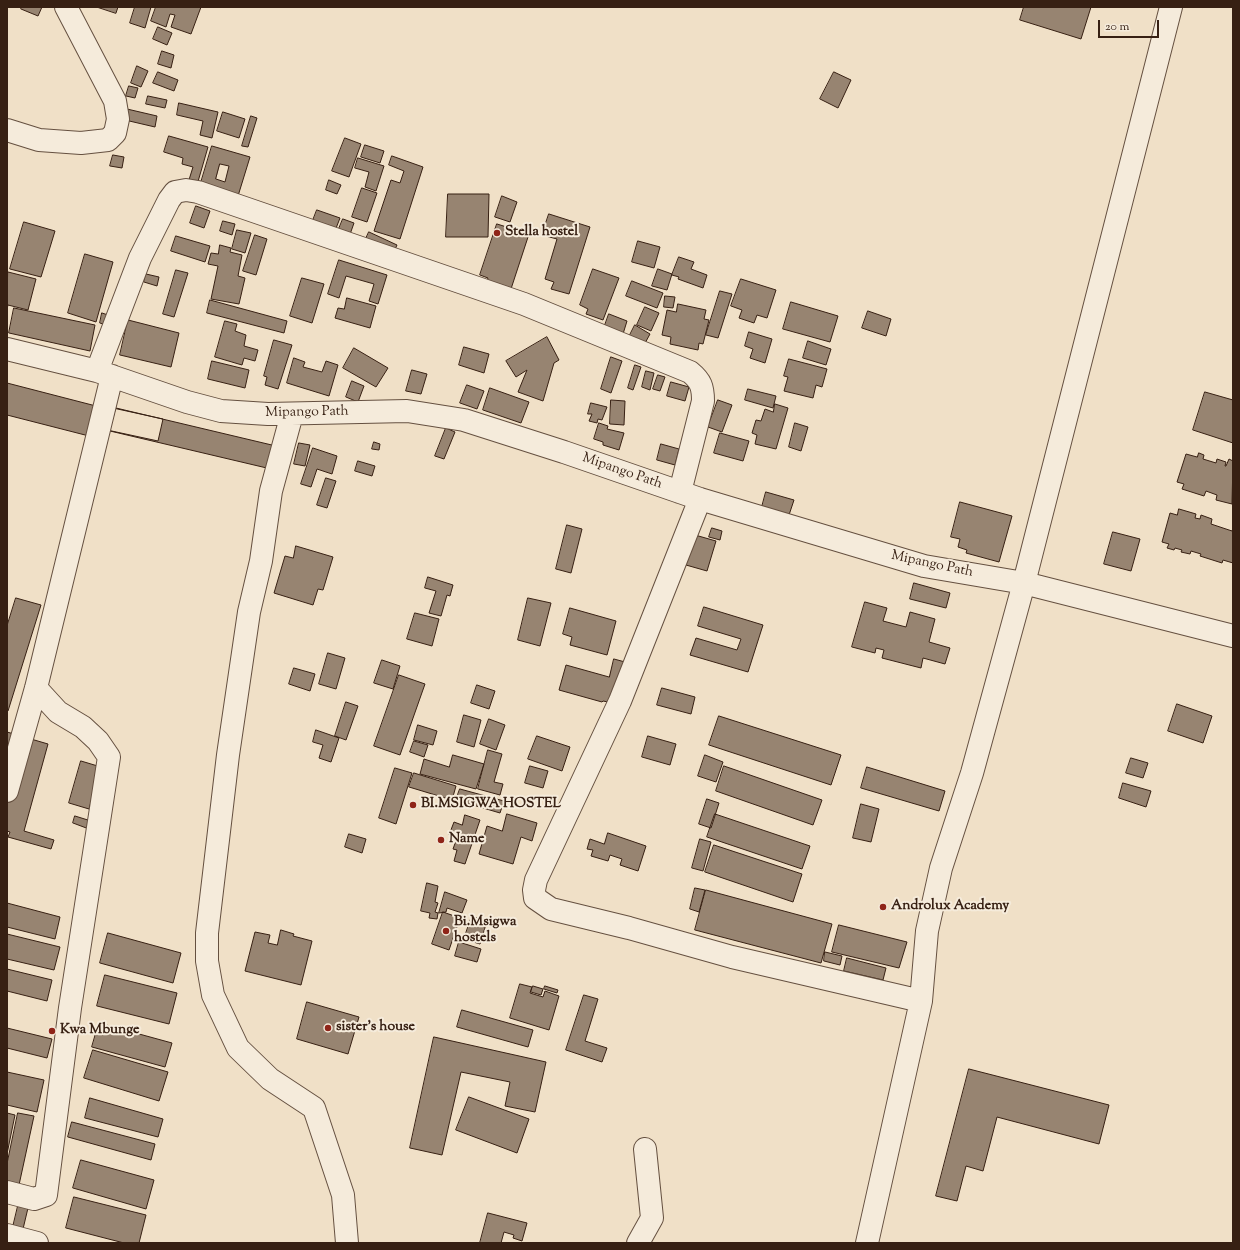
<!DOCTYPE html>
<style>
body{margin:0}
#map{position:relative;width:1240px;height:1250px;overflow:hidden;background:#f0e0c7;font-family:"Sorts Mill Goudy",serif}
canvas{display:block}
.frame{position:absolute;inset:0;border:8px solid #372013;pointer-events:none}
.scale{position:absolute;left:1098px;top:20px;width:61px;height:18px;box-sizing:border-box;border:2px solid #372013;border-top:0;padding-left:5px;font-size:12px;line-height:14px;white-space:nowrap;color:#372013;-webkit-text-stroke:3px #f5ebdb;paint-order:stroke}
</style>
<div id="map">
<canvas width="1240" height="1250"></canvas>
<div class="frame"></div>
<div class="scale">20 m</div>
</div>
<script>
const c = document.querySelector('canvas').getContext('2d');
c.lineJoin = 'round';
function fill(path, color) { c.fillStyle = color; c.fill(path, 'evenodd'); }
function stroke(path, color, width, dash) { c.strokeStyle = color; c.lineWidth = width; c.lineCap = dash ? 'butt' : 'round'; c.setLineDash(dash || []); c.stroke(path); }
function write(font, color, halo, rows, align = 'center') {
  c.font = font + ' "Sorts Mill Goudy",serif'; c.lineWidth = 4; c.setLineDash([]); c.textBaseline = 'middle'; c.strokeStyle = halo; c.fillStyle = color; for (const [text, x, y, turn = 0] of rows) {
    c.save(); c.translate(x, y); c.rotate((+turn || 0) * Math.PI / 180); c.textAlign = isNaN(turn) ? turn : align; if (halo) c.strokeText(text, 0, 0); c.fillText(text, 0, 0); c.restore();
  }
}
const building = new Path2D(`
 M 22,7 L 42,7 L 38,16 L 21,9 Z
 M 97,7 L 118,7 L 116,13 Z
 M 135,7 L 151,7 L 145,28 L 130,23 Z
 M 156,7 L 201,7 L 191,34 L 171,27 L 175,15 L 170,14 L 166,27 L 151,21 Z
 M 1024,7 L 1091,7 L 1081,39 L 1020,20 Z
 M 158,27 L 172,33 L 167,45 L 153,39 Z
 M 162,51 L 174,55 L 171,68 L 158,64 Z
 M 137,66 L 148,71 L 141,87 L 131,83 Z
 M 158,72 L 178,80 L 174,91 L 153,83 Z
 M 834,72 L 851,80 L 838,108 L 820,99 Z
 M 129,86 L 138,88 L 135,98 L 126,96 Z
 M 148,96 L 167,100 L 165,108 L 146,104 Z
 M 179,103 L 218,112 L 212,138 L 200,135 L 203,121 L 177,115 Z
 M 127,109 L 157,116 L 155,127 L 125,120 Z
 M 223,112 L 245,119 L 239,138 L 217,131 Z
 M 251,116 L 257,118 L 248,147 L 242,146 Z
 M 169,136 L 208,147 L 197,185 L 188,183 L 193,167 L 182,164 L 183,158 L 164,152 Z
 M 345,138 L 361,144 L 349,177 L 332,171 Z
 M 365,145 L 384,151 L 380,163 L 361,157 Z
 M 212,146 L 250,157 L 238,196 L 200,186 ZM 220,164 L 229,166 L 225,182 L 216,179 Z
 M 113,155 L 124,157 L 122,168 L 110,166 Z
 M 392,156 L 423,167 L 400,239 L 374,231 L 391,180 L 400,183 L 404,171 L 389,165 Z
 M 358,158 L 384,166 L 376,191 L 365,187 L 369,172 L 355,168 Z
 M 329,180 L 341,185 L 337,194 L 326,190 Z
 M 362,188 L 377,193 L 367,222 L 352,217 Z
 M 448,194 L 489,194 L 488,237 L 446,237 Z
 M 502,196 L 517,202 L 510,222 L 495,217 Z
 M 196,206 L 210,211 L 204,228 L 190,223 Z
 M 317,210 L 340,218 L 333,236 L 310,228 Z
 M 549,214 L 590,227 L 569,294 L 551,289 L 554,282 L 545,279 L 557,239 L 542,235 Z
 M 343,219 L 354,223 L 348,240 L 336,236 Z
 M 223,221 L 235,224 L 232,235 L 220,231 Z
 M 24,222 L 55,231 L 41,277 L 10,269 Z
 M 497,224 L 529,234 L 509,295 L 484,287 L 488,278 L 480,275 Z
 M 237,230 L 251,233 L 245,253 L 232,249 Z
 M 369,232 L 397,245 L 392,256 L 364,243 Z
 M 255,235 L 267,239 L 256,275 L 243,271 Z
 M 176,236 L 210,246 L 205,262 L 171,251 Z
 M 638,241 L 660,247 L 654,268 L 632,262 Z
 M 220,245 L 231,248 L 230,252 L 242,255 L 238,276 L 245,278 L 239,304 L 211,299 L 218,266 L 208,264 L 211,253 L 218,254 Z
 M 85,254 L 113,262 L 96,322 L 68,313 Z
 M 679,257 L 694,262 L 691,269 L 707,275 L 703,288 L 678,279 L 679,277 L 672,275 Z
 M 339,260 L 387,275 L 378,304 L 369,301 L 374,284 L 346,276 L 339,298 L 328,294 Z
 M 593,269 L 619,278 L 603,320 L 586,314 L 588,309 L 580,305 Z
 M 658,269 L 672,274 L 667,290 L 652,286 Z
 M 176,270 L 188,273 L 174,317 L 163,314 Z
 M 8,272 L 36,279 L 28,310 L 8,305 L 7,309 Z
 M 146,274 L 159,277 L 157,286 L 144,282 Z
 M 302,278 L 324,284 L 312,323 L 290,316 Z
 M 741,279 L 776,290 L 767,318 L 757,315 L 754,323 L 739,318 L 742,310 L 731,306 Z
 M 632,281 L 663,293 L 657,308 L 626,296 Z
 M 720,291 L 732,294 L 718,338 L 706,335 Z
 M 665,296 L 675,297 L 673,308 L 664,307 Z
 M 347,298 L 376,306 L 370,328 L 335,318 L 338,308 L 344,309 Z
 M 210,300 L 287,321 L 284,333 L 207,313 Z
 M 791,302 L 838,316 L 830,342 L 783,329 Z
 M 678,304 L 706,310 L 704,319 L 709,320 L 703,344 L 699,343 L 698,350 L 670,344 L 671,337 L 662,335 L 667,310 L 676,312 Z
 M 645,307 L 659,313 L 651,331 L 637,325 Z
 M 14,308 L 95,325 L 90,351 L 9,333 Z
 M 868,311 L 891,319 L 886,336 L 862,328 Z
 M 102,313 L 111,316 L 108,326 L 100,323 Z
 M 609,314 L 627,321 L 623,334 L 604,328 Z
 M 128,320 L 179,333 L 171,367 L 120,355 Z
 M 225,321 L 237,324 L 235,331 L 246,335 L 244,346 L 258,350 L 255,361 L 244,358 L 242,365 L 215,357 Z
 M 635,325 L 650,334 L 644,345 L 629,337 Z
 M 749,332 L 772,339 L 765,363 L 750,358 L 753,349 L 745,346 Z
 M 547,337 L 559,360 L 554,363 L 543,401 L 518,392 L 527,370 L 516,377 L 506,361 Z
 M 274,340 L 292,345 L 278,389 L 265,385 L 267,377 L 264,376 Z
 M 808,341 L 831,349 L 826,365 L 803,358 Z
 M 464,347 L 489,354 L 484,373 L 459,365 Z
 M 354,348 L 388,368 L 376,387 L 343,368 Z
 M 611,357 L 622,361 L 611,393 L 601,389 Z
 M 294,358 L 305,362 L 303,367 L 322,372 L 326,361 L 338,365 L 329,396 L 287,383 Z
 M 789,359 L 827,369 L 822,387 L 816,385 L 813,398 L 784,391 L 788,377 L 784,376 Z
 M 212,361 L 249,370 L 245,388 L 208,379 Z
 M 635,365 L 641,367 L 633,390 L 628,388 Z
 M 412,370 L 427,374 L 421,394 L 406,391 Z
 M 646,371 L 654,373 L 650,390 L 642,387 Z
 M 658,375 L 665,377 L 660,391 L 653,389 Z
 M 352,381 L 364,386 L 358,402 L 346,397 Z
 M 671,382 L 689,387 L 685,401 L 667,396 Z
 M 7,383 L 96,406 L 89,436 L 7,415 Z
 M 467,385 L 484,391 L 477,409 L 460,403 Z
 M 490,388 L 529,402 L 521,423 L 483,410 Z
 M 748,389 L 776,396 L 773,408 L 745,400 Z
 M 1205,392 L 1233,400 L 1233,443 L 1193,430 Z
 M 611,400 L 625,401 L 624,425 L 610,424 Z
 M 718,400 L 732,405 L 722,432 L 708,427 Z
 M 591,403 L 607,407 L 602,420 L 598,419 L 597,423 L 589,421 L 592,414 L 588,414 Z
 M 775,404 L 788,408 L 776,449 L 755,444 L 757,435 L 752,433 L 756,420 L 761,421 L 765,409 L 773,412 Z
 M 113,408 L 163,419 L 158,441 L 107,430 Z
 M 116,408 L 276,446 L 271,469 L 110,431 Z
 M 599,423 L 608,426 L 607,429 L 624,433 L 619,450 L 603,445 L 603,442 L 594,439 Z
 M 795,423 L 808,427 L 801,451 L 789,447 Z
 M 446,428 L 455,432 L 444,459 L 435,456 Z
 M 720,433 L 749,441 L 743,461 L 714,453 Z
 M 374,442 L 380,444 L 379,450 L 372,449 Z
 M 299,443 L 310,445 L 305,466 L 294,464 Z
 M 661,444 L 679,449 L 675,465 L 657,460 Z
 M 313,448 L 337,456 L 332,474 L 317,469 L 311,487 L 301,484 Z
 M 1199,453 L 1204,455 L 1203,459 L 1216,463 L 1217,459 L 1226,462 L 1225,466 L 1226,466 L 1229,459 L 1233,461 L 1232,504 L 1216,500 L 1217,495 L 1206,491 L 1204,496 L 1182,489 L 1184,484 L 1177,482 L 1186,454 L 1197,457 Z
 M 358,461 L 375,466 L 372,476 L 355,471 Z
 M 326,478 L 336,481 L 327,508 L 317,505 Z
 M 766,492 L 794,500 L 789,515 L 762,507 Z
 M 960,502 L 1012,516 L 999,562 L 966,553 L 967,550 L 958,547 L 960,539 L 951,537 Z
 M 1179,509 L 1196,514 L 1195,518 L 1200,519 L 1201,515 L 1212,519 L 1211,524 L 1232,531 L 1233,528 L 1233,563 L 1223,560 L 1222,563 L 1200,556 L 1201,554 L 1191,551 L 1190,554 L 1181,552 L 1182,550 L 1175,548 L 1174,550 L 1167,548 L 1169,544 L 1162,542 L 1170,513 L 1177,515 Z
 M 567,525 L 582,529 L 571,573 L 556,569 Z
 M 712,528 L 722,531 L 720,540 L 709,537 Z
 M 1113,532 L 1140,539 L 1131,571 L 1104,564 Z
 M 695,535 L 716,541 L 707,571 L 686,565 Z
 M 296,546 L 333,557 L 323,590 L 318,589 L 313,605 L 274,593 L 285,556 L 293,558 Z
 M 428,577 L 453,585 L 450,596 L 447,595 L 441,616 L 429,613 L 436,591 L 425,588 Z
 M 914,583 L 950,593 L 946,608 L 910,599 Z
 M 16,598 L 41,605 L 8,711 L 7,711 L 7,626 Z
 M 528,598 L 551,603 L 540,646 L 518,640 Z
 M 865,602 L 887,608 L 883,621 L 906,627 L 910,612 L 935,619 L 929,642 L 950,648 L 945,664 L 923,658 L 921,668 L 882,658 L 884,650 L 876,648 L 875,653 L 852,647 Z
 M 704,607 L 763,625 L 748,672 L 690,655 L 696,638 L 737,650 L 741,639 L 698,626 Z
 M 570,608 L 616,621 L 607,655 L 570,645 L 572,637 L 563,634 Z
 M 415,613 L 439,619 L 432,646 L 407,639 Z
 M 328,653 L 345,658 L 336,689 L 319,684 Z
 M 614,659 L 625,662 L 613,703 L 603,701 L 602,702 L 559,690 L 566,665 L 609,677 Z
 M 382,660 L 400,666 L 393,689 L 374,683 Z
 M 294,668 L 315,674 L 310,691 L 289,684 Z
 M 399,675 L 425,684 L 400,755 L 374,746 Z
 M 477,685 L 495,691 L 489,709 L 471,703 Z
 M 662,688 L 695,697 L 691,714 L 657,705 Z
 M 346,702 L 358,706 L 346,740 L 335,736 Z
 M 1177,704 L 1212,716 L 1203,743 L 1168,731 Z
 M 464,715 L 481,720 L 474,747 L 457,742 Z
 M 719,716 L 841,755 L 831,785 L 709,745 Z
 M 489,719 L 505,725 L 496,750 L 480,744 Z
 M 418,725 L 437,731 L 433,745 L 414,740 Z
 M 316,730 L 339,738 L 331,762 L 319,758 L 323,745 L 313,742 Z
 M 7,732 L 48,744 L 24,831 L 54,840 L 51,849 L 8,837 L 10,832 L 7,831 Z
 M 537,736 L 570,747 L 562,771 L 528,759 Z
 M 648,736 L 676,744 L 670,765 L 642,757 Z
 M 414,741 L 428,745 L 424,757 L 410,752 Z
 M 488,750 L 502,754 L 494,782 L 503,784 L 500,795 L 478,789 Z
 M 453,755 L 484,764 L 476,789 L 420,774 L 424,759 L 449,767 Z
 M 705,755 L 723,762 L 716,782 L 698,776 Z
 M 1131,758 L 1148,763 L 1143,778 L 1126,773 Z
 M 81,761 L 101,767 L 89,809 L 69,803 Z
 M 530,766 L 548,771 L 543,788 L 525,783 Z
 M 724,766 L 822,800 L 813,825 L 716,791 Z
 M 867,767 L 945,791 L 939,811 L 861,788 Z
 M 395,768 L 412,773 L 396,824 L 379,818 Z
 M 414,773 L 456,786 L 452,800 L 409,787 Z
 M 1123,783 L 1151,791 L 1146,807 L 1119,798 Z
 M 460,789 L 504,801 L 500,813 L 456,800 Z
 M 707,799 L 719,803 L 711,828 L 699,824 Z
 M 861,804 L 879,809 L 871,842 L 853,838 Z
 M 507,814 L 537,823 L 532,841 L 521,837 L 513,864 L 479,854 L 487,826 L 502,831 Z
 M 715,814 L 810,846 L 802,869 L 707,837 Z
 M 465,815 L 480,820 L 465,864 L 454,861 L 457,850 L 453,849 L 457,838 L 449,835 L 454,822 L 462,825 Z
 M 75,816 L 91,821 L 89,829 L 73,823 Z
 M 608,833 L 646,846 L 638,871 L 620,865 L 622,859 L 610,855 L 608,861 L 591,856 L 593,850 L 587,849 L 590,839 L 604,844 Z
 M 349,834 L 366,839 L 362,853 L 345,847 Z
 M 700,839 L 711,842 L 703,871 L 692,868 Z
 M 714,845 L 802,874 L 793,902 L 705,872 Z
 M 427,883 L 438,886 L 435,902 L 438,903 L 435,912 L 438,913 L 437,919 L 429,918 L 430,913 L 421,911 Z
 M 695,888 L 705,890 L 699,912 L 690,909 Z
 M 706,890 L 832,924 L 821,963 L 695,930 Z
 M 445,892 L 467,900 L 462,913 L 447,908 L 446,912 L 439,913 Z
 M 7,903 L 60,917 L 55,939 L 7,927 Z
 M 443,912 L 460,918 L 449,950 L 432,944 Z
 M 472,916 L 487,921 L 480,944 L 464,939 Z
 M 839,925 L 907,942 L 899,968 L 832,952 Z
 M 281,930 L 294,934 L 293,936 L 312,941 L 301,985 L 245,971 L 255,932 L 270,935 L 268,943 L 277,945 Z
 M 108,933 L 181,953 L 173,983 L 100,963 Z
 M 7,934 L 60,947 L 54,970 L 7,959 Z
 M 459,942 L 481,949 L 477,962 L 455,956 Z
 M 825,952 L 842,956 L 840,965 L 824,961 Z
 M 847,958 L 886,968 L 883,980 L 844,971 Z
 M 7,969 L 52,980 L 47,1001 L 7,991 Z
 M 105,975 L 177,993 L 169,1024 L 97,1006 Z
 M 520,984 L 532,987 L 530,993 L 543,997 L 545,991 L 559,996 L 549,1030 L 510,1018 Z
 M 533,986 L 543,989 L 541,995 L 531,992 Z
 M 545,986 L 558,990 L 557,993 L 544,989 Z
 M 584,995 L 598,999 L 585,1041 L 607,1048 L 602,1062 L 566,1050 Z
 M 307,1002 L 359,1017 L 348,1054 L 297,1039 Z
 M 462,1010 L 533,1030 L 528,1047 L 457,1027 Z
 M 99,1023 L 172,1043 L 165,1067 L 92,1047 Z
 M 7,1028 L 52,1039 L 47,1058 L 7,1048 Z
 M 434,1037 L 546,1062 L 535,1112 L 505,1106 L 510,1082 L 461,1072 L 442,1155 L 410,1148 Z
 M 93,1050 L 168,1072 L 159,1101 L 84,1078 Z
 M 969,1069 L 1109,1105 L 1099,1144 L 997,1117 L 983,1171 L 966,1166 L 957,1201 L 936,1196 Z
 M 7,1072 L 44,1080 L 37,1112 L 7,1105 Z
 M 469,1097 L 529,1119 L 517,1153 L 456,1130 Z
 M 90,1098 L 163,1119 L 158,1137 L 85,1118 Z
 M 7,1113 L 15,1115 L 7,1154 Z
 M 18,1113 L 34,1116 L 19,1185 L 7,1182 L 7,1164 Z
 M 72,1122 L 155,1144 L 151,1160 L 68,1137 Z
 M 81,1160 L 154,1180 L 146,1209 L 73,1188 Z
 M 74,1197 L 146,1215 L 139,1243 L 124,1243 L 66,1228 Z
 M 18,1206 L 28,1208 L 23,1229 L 13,1227 Z
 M 488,1213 L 527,1223 L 522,1241 L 513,1238 L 514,1235 L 504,1232 L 501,1243 L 480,1243 Z`);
const minor = new Path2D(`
 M 7,130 L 39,140 L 81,143 L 108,140 L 115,133 L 118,119 L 115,101 L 66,7
 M 7,349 L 97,371 L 187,402 L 221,411 L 268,414 L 407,411 L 464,420 L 564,452 L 700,499 L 924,566 L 1024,583 L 1233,636
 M 97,371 L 140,258 L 169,200 L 175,192 L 186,190 L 198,192 L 524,304 L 690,372 C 701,381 703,387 703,401 L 680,492
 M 292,414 L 271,491 L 261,561 L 249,612 L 228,755 L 207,933 L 207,961 L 213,995 L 238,1048 L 270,1079 L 314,1108 L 343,1195 L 347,1243
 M 700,499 L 620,701 L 536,880 L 534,890 L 535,898 L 551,909 L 629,928 L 732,957 L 921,1001
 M 7,791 L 36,688 L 112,376
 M 7,1192 L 34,1199 L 46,1195 L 70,1008 L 109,757 L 98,741 L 83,727 L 58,712 L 36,688
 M 7,1235 L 37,1243
 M 638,1243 L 652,1218 L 645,1149
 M 867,1243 L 921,1001 L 927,931 L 941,868 L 972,773 L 1024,583 L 1171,7`);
const markers = [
 [497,233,4,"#8f2418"],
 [413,805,4,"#8f2418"],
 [441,840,4,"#8f2418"],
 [883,907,4,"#8f2418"],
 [446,931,4,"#8f2418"],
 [328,1028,4,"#8f2418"],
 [52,1031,4,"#8f2418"]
];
const poiNames = [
 ["Stella hostel",505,233],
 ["BI.MSIGWA HOSTEL",421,805],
 ["Name",449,840],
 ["Androlux Academy",891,907],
 ["Bi.Msigwa",454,923],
 ["hostels",454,939],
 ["sister's house",336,1028],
 ["Kwa Mbunge",60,1031]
];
const streetNames = [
 ["Mipango Path",307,413,-1],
 ["Mipango Path",622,472,19],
 ["Mipango Path",932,565,12]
];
fill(building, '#978471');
stroke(building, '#372013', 1);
stroke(minor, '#655040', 24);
stroke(minor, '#f5ebdb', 22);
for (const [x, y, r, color] of markers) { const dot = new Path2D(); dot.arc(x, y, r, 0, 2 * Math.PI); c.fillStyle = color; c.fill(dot); stroke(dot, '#f5ebdb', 1.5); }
write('bold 14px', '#372013', '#f5ebdb', poiNames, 'left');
write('14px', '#372013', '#f5ebdb', streetNames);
</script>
